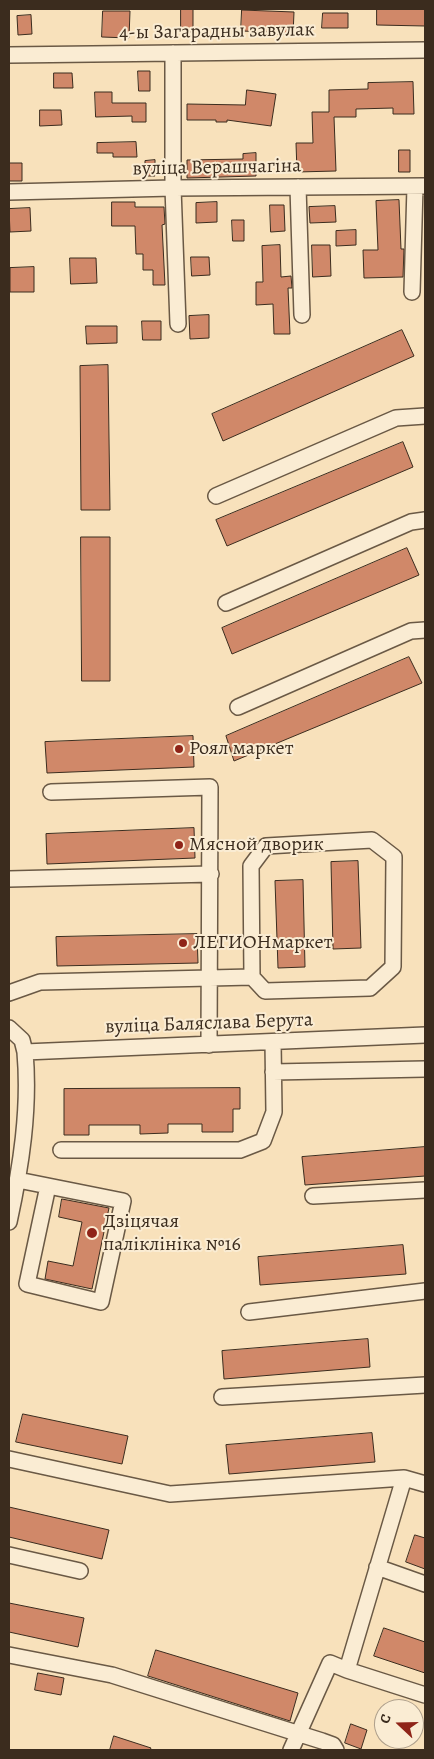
<!DOCTYPE html>
<meta charset="utf-8">
<style>
body{margin:0}
#map{position:relative;width:434px;height:1759px;overflow:hidden;background:#f8e1bb;font-family:Alegreya,serif}
canvas{display:block}
.frame{position:absolute;inset:0;border:10px solid #3b2c1e;pointer-events:none}
.north{position:absolute;left:374px;top:1699px;width:50px;height:50px;box-sizing:border-box;background:#faecd3;border:1px solid #ae9f8b;border-radius:50%;rotate:291deg;font-size:14px;font-weight:700;line-height:20px;text-align:center;color:#3b2c1e}
.north::after{content:'';display:block;margin:auto;width:18px;height:22px;background:#8f2418;clip-path:polygon(50% 0,100% 100%,50% 72%,0 100%)}
</style>
<div id="map">
<canvas width="434" height="1759"></canvas>
<div class="frame"></div>
<div class="north">С</div>
</div>
<script>
const c = document.querySelector('canvas').getContext('2d');
c.lineJoin = 'round';
function fill(path, color) { c.fillStyle = color; c.fill(path, 'evenodd'); }
function stroke(path, color, width, dash) { c.strokeStyle = color; c.lineWidth = width; c.lineCap = dash ? 'butt' : 'round'; c.setLineDash(dash || []); c.stroke(path); }
function write(font, color, halo, rows, align = 'center') {
  c.font = font + ' Alegreya,serif'; c.lineWidth = 4; c.setLineDash([]); c.textBaseline = 'middle'; c.strokeStyle = halo; c.fillStyle = color; for (const [text, x, y, turn = 0] of rows) {
    c.save(); c.translate(x, y); c.rotate((+turn || 0) * Math.PI / 180); c.textAlign = isNaN(turn) ? turn : align; if (halo) c.strokeText(text, 0, 0); c.fillText(text, 0, 0); c.restore();
  }
}
const building = new Path2D(`
 M 181,9 L 193,9 L 193,32 L 181,32 Z
 M 377,9 L 425,9 L 425,26 L 377,25 Z
 M 242,10 L 294,12 L 293,35 L 272,34 L 272,32 L 241,31 Z
 M 103,11 L 130,11 L 129,38 L 102,37 Z
 M 323,13 L 348,13 L 348,28 L 322,28 Z
 M 31,15 L 32,34 L 18,35 L 17,16 Z
 M 138,71 L 150,71 L 150,91 L 139,91 Z
 M 54,73 L 72,73 L 73,88 L 54,88 Z
 M 413,82 L 414,114 L 393,114 L 393,108 L 356,109 L 356,117 L 334,117 L 336,171 L 297,172 L 296,143 L 313,143 L 312,112 L 329,112 L 329,90 L 368,89 L 368,83 Z
 M 247,90 L 276,94 L 271,126 L 227,120 L 227,122 L 216,122 L 216,120 L 187,120 L 187,104 L 245,105 Z
 M 95,92 L 112,92 L 112,103 L 146,103 L 146,122 L 132,122 L 132,116 L 96,117 Z
 M 40,110 L 61,110 L 62,125 L 40,126 Z
 M 136,142 L 137,157 L 113,157 L 113,153 L 97,153 L 97,143 Z
 M 399,150 L 410,150 L 410,172 L 399,172 Z
 M 256,153 L 256,176 L 187,178 L 187,160 L 243,159 L 243,154 Z
 M 155,160 L 155,176 L 145,176 L 145,161 Z
 M 9,163 L 22,163 L 22,181 L 9,181 Z
 M 399,200 L 401,249 L 404,249 L 403,277 L 364,278 L 363,250 L 378,250 L 376,201 Z
 M 112,202 L 135,202 L 135,207 L 164,207 L 165,224 L 162,225 L 165,285 L 153,285 L 153,270 L 143,270 L 143,254 L 136,254 L 135,226 L 112,226 Z
 M 217,202 L 217,222 L 196,223 L 196,203 Z
 M 270,205 L 284,205 L 285,231 L 271,232 Z
 M 335,206 L 336,222 L 310,223 L 309,207 Z
 M 30,208 L 31,231 L 10,232 L 9,209 Z
 M 232,220 L 244,220 L 244,241 L 233,241 Z
 M 356,230 L 356,245 L 336,246 L 336,231 Z
 M 280,245 L 281,277 L 291,276 L 292,288 L 288,288 L 290,334 L 274,334 L 273,304 L 256,305 L 256,282 L 263,282 L 262,246 Z
 M 312,245 L 330,245 L 331,276 L 313,277 Z
 M 191,257 L 209,257 L 210,275 L 192,276 Z
 M 70,258 L 96,258 L 97,283 L 71,284 Z
 M 34,267 L 34,292 L 10,292 L 10,268 Z
 M 209,315 L 209,338 L 190,339 L 189,316 Z
 M 142,321 L 161,321 L 161,340 L 143,340 Z
 M 86,326 L 117,326 L 117,343 L 87,344 Z
 M 402,330 L 414,356 L 223,441 L 212,414 Z
 M 108,365 L 110,510 L 81,510 L 80,366 Z
 M 403,442 L 413,467 L 227,546 L 216,520 Z
 M 81,537 L 110,537 L 110,681 L 82,681 Z
 M 407,548 L 419,575 L 232,654 L 222,628 Z
 M 409,657 L 422,683 L 234,761 L 226,736 Z
 M 193,736 L 194,767 L 47,773 L 45,742 Z
 M 194,828 L 195,858 L 47,864 L 46,834 Z
 M 358,861 L 361,948 L 333,949 L 331,862 Z
 M 303,880 L 305,967 L 278,968 L 275,881 Z
 M 197,934 L 198,963 L 57,966 L 56,937 Z
 M 240,1088 L 240,1109 L 233,1109 L 233,1132 L 202,1132 L 202,1124 L 168,1124 L 168,1133 L 140,1134 L 140,1125 L 89,1125 L 89,1135 L 64,1135 L 64,1089 Z
 M 425,1147 L 425,1176 L 305,1185 L 302,1157 Z
 M 62,1199 L 109,1208 L 92,1289 L 45,1279 L 48,1261 L 73,1266 L 82,1222 L 59,1217 Z
 M 403,1245 L 406,1274 L 260,1285 L 258,1257 Z
 M 368,1339 L 370,1367 L 224,1379 L 222,1351 Z
 M 23,1414 L 128,1436 L 122,1464 L 16,1442 Z
 M 372,1433 L 375,1462 L 229,1474 L 226,1445 Z
 M 9,1507 L 109,1530 L 102,1559 L 9,1537 Z
 M 415,1535 L 425,1538 L 425,1569 L 406,1562 Z
 M 9,1603 L 84,1618 L 78,1647 L 9,1632 Z
 M 384,1628 L 425,1642 L 425,1673 L 374,1656 Z
 M 156,1650 L 298,1693 L 290,1721 L 148,1676 Z
 M 38,1673 L 64,1678 L 61,1695 L 35,1690 Z
 M 351,1724 L 367,1730 L 361,1749 L 345,1743 Z
 M 114,1736 L 151,1748 L 150,1750 L 110,1750 Z`);
const minor = new Path2D(`
 M 173,53 L 173,188 L 178,324
 M 9,55 L 425,50
 M 298,187 L 302,315
 M 9,192 L 173,188 L 425,186
 M 412,292 L 415,187
 M 216,496 L 396,418 L 425,416
 M 226,603 L 411,522 L 425,520
 M 238,707 L 411,631 L 425,630
 M 51,792 L 210,787 L 209,1045
 M 9,879 L 211,874
 M 9,993 L 40,982 L 252,977 L 265,991 L 370,988 L 393,967 L 394,857 L 372,840 L 266,846 L 251,866 L 252,977
 M 9,1028 L 22,1040 L 25,1052 L 425,1035
 M 273,1072 L 425,1069
 M 61,1150 L 240,1150 L 263,1141 L 274,1112 L 273,1042
 M 18,1180 L 48,1186
 M 48,1186 L 123,1201 L 101,1302 L 27,1284 Z
 M 313,1196 L 425,1190
 M 9,1222 C 21,1167 30,1109 25,1052
 M 249,1312 L 425,1291
 M 222,1397 L 425,1385
 M 9,1459 L 170,1494 L 404,1478 L 425,1484
 M 9,1555 L 80,1571
 M 377,1567 L 425,1584
 M 9,1655 L 112,1675 L 322,1741 L 333,1745 L 336,1750
 M 347,1670 L 425,1695
 M 291,1750 L 330,1663 L 347,1670 L 404,1478`);
const markers = [
 [179,749,5,"#8f2418"],
 [179,845,5,"#8f2418"],
 [183,943,5,"#8f2418"],
 [92,1233,6,"#8f2418"]
];
const streetNames = [
 ["4-ы Загарадны завулак",217,32,-1],
 ["вуліца Верашчагіна",217,168,-1],
 ["вуліца Баляслава Берута",209,1024,-2]
];
const poiNames = [
 ["Роял маркет",189,749],
 ["Мясной дворик",189,845],
 ["ЛЕГИОНмаркет",193,943],
 ["Дзіцячая",103,1222],
 ["паліклініка №16",103,1245]
];
fill(building, '#d08869');
stroke(building, '#3b2c1e', 1);
stroke(minor, '#6a5945', 18);
stroke(minor, '#faecd3', 15);
for (const [x, y, r, color] of markers) { const dot = new Path2D(); dot.arc(x, y, r, 0, 2 * Math.PI); c.fillStyle = color; c.fill(dot); stroke(dot, '#faecd3', 2); }
write('20px', '#3b2c1e', '#faecd3', streetNames);
write('20px', '#3b2c1e', '#faecd3', poiNames, 'left');
</script>
